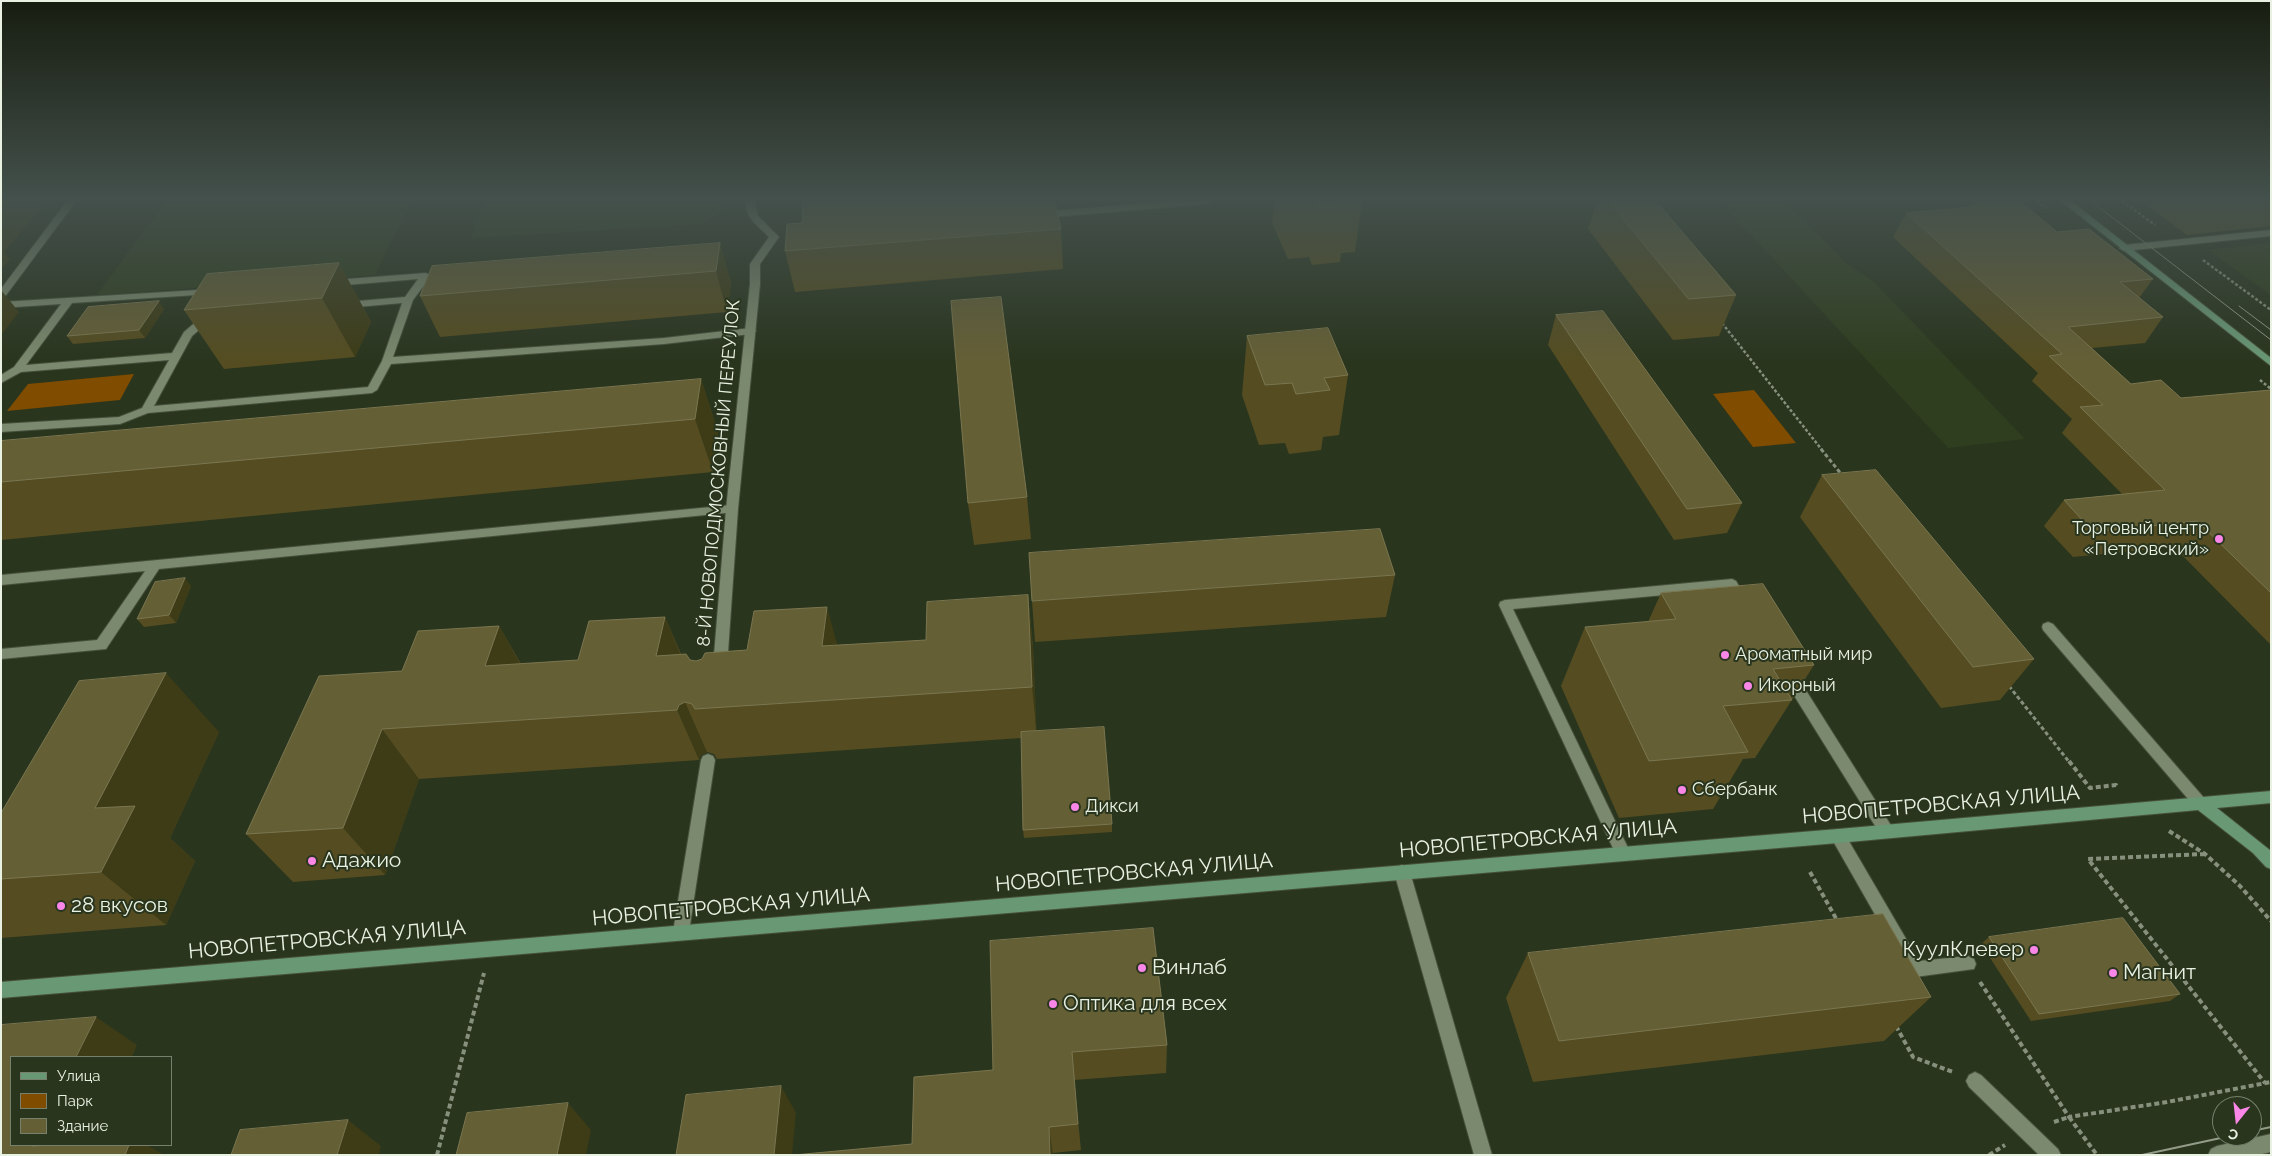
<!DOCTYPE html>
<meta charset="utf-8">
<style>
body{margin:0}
#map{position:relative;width:2272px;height:1156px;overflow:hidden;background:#2a351e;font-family:Raleway,sans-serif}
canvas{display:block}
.frame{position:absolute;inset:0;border:2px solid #e9f1e2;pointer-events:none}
.legend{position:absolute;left:10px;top:1056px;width:162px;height:90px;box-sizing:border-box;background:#2a351e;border:1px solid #76806c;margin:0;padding:6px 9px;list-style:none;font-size:15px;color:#e9f1e2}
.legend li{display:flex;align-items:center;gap:10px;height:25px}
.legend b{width:25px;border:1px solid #76806c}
.north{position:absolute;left:2212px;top:1096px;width:50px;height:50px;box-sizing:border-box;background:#2a351e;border:1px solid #76806c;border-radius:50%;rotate:196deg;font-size:14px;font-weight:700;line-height:20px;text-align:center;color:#e9f1e2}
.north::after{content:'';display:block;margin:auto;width:18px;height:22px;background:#fa87e7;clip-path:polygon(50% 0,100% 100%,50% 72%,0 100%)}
</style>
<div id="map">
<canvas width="2272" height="1156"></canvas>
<div class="frame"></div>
<ul class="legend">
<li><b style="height:6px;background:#699875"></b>Улица</li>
<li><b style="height:14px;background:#7f4c00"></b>Парк</li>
<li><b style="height:14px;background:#655f35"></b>Здание</li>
</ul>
<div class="north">С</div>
</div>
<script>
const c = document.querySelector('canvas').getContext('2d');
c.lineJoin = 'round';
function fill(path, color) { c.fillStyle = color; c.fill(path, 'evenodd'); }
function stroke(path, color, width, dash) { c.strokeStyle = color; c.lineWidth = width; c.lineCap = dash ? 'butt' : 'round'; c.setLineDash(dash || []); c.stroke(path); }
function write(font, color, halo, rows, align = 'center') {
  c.font = font + ' Raleway,sans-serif'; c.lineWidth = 4; c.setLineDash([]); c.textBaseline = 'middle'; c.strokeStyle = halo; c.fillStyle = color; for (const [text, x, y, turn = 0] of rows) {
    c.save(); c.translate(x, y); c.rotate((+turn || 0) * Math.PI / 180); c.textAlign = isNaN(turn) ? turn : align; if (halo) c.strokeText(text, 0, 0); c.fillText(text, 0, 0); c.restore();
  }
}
const built = new Path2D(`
 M 166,201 L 411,201 L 375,275 L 97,295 Z
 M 485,201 L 724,201 L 723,211 L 703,224 L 471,238 Z
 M 1720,201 L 1784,201 L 1847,264 L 1874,282 L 2025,439 L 1948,448 Z
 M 2271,243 L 2271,295 L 2208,250 Z`);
const green = new Path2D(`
 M 134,374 L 120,400 L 7,411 L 28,384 Z
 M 1754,390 L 1796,443 L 1753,447 L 1713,394 Z`);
const pathFar2 = new Path2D(`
 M 2037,201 L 2046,208
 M 2122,201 L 2155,225
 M 2203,260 L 2271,310
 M 1722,323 L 1822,450
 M 2260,380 L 2271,389`);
const pathFar1 = new Path2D(`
 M 1821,449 L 1842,475
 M 2009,686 L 2070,763`);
const path = new Path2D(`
 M 2069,761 L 2090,788 L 2116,785 L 2117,787
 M 2169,831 L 2205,854 L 2239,885 L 2271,921
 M 2205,854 L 2088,859 L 2265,1083
 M 1810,872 L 1838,922
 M 1980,982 L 2069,1117 L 2167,1102 L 2271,1082
 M 1896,1026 L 1913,1057 L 1953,1072
 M 2054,1122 L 2069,1117 L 2097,1155
 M 437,1155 L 484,973
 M 1989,1155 L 2005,1145`);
const lane = new Path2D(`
 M 67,201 L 76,201 L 4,298 L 1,299 L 1,289 Z
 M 1174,201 L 1212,201 L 1208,204 L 1040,218 L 1035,215 L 1040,212 Z
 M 2271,230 L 2271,236 L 2124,251 L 2119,248 L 2124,245 Z
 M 426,273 L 431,276 L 413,300 L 393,357 L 664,338 L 751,328 L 756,331 L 751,334 L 664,344 L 391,364 L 377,390 L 372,393 L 148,413 L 120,424 L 1,432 L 1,424 L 119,417 L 142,408 L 169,360 L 21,372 L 1,383 L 1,375 L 14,367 L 61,304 L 1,308 L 1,302 L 215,289 L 217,291 L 212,294 L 72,303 L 26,365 L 172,353 L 184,332 L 205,314 L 213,314 L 213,318 L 192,336 L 154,406 L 368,387 L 382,361 L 402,303 L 346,308 L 341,305 L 346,302 L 405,297 L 418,279 L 334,286 L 329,283 L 334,280 Z
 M 732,505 L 738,509 L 736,512 L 159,569 L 106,649 L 1,659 L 1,649 L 97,640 L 145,571 L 1,585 L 1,575 Z
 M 1732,579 L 1736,581 L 1748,601 L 1746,604 L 1738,604 L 1729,589 L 1513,609 L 1631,854 L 1628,859 L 1623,861 L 1618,859 L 1499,605 L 1500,602 L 1505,600 Z
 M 2048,622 L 2053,624 L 2205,799 L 2207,803 L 2205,807 L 2200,809 L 2195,807 L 2043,630 L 2042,627 L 2043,624 Z
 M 1790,672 L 1795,673 L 1892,827 L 1894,832 L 1892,837 L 1887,838 L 1882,837 L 1785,681 L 1783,677 L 1785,673 Z
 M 1838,829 L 1843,831 L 1919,961 L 1968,956 L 1974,959 L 1976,964 L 1974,969 L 1915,977 L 1909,974 L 1833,841 L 1831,836 L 1833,831 Z
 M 1402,865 L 1407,867 L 1410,872 L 1492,1155 L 1474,1155 L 1394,872 L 1397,867 Z
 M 1975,1072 L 1981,1075 L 2058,1149 L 2061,1155 L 2039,1155 L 1969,1087 L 1966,1081 L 1969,1075 Z`);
const street = new Path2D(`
 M 746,201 L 754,201 L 758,216 L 779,237 L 760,264 L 760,284 L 738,509 L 727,667 L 725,671 L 715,671 L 713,667 L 726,509 L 750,284 L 750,264 L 769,237 C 759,226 745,219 746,201 Z
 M 708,754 L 713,756 L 715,760 L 689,932 L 687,937 L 681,939 L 675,937 L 673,932 L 701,760 L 703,756 Z
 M 2271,1134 L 2271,1152 L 2258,1155 L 2208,1155 L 2211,1149 L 2217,1146 Z`);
const secondary = new Path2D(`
 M 2061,201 L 2071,201 L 2271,358 L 2271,366 Z
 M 2271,791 L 2271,803 L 2217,808 L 2271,851 L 2271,869 L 2266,867 L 2253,853 L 2198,810 L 1838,843 L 1,998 L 1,982 L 1838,829 Z`);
const tramFar1 = new Path2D(`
 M 2091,201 L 2271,340
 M 2239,306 L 2271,330`);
const tram = new Path2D(`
 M 2252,1131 L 2271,1127
 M 2142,1155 L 2230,1136`);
const wall = new Path2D(`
 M 1274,201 L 1362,201 L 1355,252 L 1341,253 L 1340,262 L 1312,265 L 1309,257 L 1288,259 L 1272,223 Z
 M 1597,201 L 1656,201 L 1736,295 L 1719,336 L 1673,340 L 1588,229 Z
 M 1972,201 L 2020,201 L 2057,232 L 2153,279 L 2139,298 L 2163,317 L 2145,343 L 2092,348 L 2131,384 L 2181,398 L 2271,390 L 2271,645 L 2174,547 L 2073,557 L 2044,526 L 2064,500 L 2122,494 L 2062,433 L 2072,419 L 2032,381 L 2038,373 L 1893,237 L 1906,213 L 1969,207 Z
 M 2141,201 L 2271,201 L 2271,226 L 2187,235 Z
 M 1061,229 L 1063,269 L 795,292 L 785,251 Z
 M 720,243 L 731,283 L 727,312 L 440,337 L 420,296 Z
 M 339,263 L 371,322 L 355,357 L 224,369 L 184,310 Z
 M 164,309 L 145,338 L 73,344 L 67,336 Z
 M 1556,315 L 1742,503 L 1727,533 L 1674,540 L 1548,345 Z
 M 1247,336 L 1348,375 L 1339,435 L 1323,437 L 1321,450 L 1289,454 L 1285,443 L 1259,445 L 1242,395 Z
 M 701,379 L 718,432 L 713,472 L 1,540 L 1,441 Z
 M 1822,475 L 2034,659 L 2000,700 L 1941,708 L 1800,517 Z
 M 1027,497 L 1031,539 L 974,545 L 968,503 Z
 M 1395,575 L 1386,617 L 1035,642 L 1032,601 Z
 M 191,586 L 176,623 L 144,627 L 137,619 Z
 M 1661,593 L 1814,665 L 1755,758 L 1743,759 L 1713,809 L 1619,818 L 1561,686 L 1585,627 L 1648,622 Z
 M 1028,595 L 1033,647 L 1036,731 L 1112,824 L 1112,832 L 1024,838 L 1023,830 L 1021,738 L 717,759 L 714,754 L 707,752 L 701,755 L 699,760 L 419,779 L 385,875 L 293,882 L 246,834 L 402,671 L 499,626 L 521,664 L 578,660 L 665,617 L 681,654 L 690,660 L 696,661 L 837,645 L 926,640 Z
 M 219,732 L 170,838 L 195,861 L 166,925 L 1,938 L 1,813 Z
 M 1989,937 L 2180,994 L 2170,1001 L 2031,1021 L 1981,944 Z
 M 990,941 L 1167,1045 L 1166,1073 L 1074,1080 L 1081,1150 L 1053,1153 L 912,1144 L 993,1070 Z
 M 1528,953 L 1931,997 L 1884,1041 L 1533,1082 L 1506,998 Z`);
const shadedWall = new Path2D(`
 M 1,201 L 48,201 L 4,252 L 10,259 L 1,270 Z
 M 720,243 L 731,283 L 727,312 L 716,271 Z
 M 339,263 L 371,322 L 355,357 L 322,298 Z
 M 1,290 L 19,312 L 1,335 Z
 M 159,301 L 164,309 L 145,338 L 139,330 Z
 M 701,379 L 718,432 L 713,472 L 695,419 Z
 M 185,578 L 191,586 L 176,623 L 169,615 Z
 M 1028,595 L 1033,647 L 1037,737 L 1032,687 Z
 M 827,607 L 841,658 L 822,646 Z
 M 665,617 L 686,668 L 679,705 L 685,702 L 707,752 L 701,755 L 699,760 L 677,710 L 656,656 Z
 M 499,626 L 528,678 L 485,666 Z
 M 166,673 L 219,732 L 170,838 L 195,861 L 166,925 L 101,872 L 95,808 Z
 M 382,729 L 419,779 L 385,875 L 343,828 Z
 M 96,1017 L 137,1045 L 132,1057 L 76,1057 Z
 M 781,1086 L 796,1113 L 792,1155 L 774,1155 Z
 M 568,1103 L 591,1130 L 586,1155 L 557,1155 Z
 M 348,1120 L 381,1146 L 379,1155 L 337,1155 Z
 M 1049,1127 L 1053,1155 L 1050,1155 Z
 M 129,1145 L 147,1145 L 164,1155 L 125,1155 Z`);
const building = new Path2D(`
 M 803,201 L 1055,201 L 1061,229 L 785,251 L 787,224 L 802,223 Z
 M 1316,201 L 1346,201 L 1348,205 L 1319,207 Z
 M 1609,201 L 1656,201 L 1736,295 L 1689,299 Z
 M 1976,201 L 2020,201 L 2057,232 L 2089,229 L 2153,279 L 2120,282 L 2163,317 L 2068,327 L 2131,384 L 2161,380 L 2181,398 L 2271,390 L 2271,593 L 2197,521 L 2093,532 L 2064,500 L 2165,490 L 2080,407 L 2103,405 L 2049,356 L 2062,354 L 1906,213 L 1981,206 Z
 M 720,243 L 716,271 L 420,296 L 432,266 Z
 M 339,263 L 322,298 L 184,310 L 207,274 Z
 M 1001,297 L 1027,497 L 968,503 L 951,301 Z
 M 159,301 L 139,330 L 67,336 L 88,307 Z
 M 1603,311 L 1742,503 L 1687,509 L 1556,315 Z
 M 1328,328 L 1348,375 L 1324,378 L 1330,390 L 1296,394 L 1292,383 L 1265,385 L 1247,336 Z
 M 701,379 L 695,419 L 1,482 L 1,441 Z
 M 1876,470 L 2034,659 L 1973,667 L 1822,475 Z
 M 1380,529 L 1395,575 L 1032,601 L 1029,553 Z
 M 185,578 L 169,615 L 137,619 L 155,582 Z
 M 1763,584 L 1814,665 L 1773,669 L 1792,700 L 1723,706 L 1748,752 L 1649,761 L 1585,627 L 1676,619 L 1661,593 Z
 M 1028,595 L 1032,687 L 695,709 L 692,704 L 685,702 L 679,705 L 677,710 L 382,729 L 343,828 L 246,834 L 319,676 L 402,671 L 418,631 L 499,626 L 485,666 L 578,660 L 589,621 L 665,617 L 656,656 L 686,654 L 690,660 L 696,661 L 702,659 L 705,653 L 747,650 L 754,611 L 827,607 L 822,646 L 926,640 L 927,602 Z
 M 166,673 L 95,808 L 135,806 L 101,872 L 1,879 L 1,813 L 79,681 Z
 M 1104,727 L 1112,824 L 1023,830 L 1021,732 Z
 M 1883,914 L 1931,997 L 1559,1041 L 1528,953 Z
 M 2123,918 L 2180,994 L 2039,1014 L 1989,937 Z
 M 1153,928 L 1167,1045 L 1072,1052 L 1078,1124 L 1049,1127 L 1050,1155 L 794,1155 L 912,1144 L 914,1077 L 993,1070 L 990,941 Z
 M 96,1017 L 76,1057 L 11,1057 L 11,1145 L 33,1145 L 32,1146 L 47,1145 L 129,1145 L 125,1155 L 1,1155 L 1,1025 Z
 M 781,1086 L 774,1155 L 676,1155 L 686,1095 Z
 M 568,1103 L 557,1155 L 456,1155 L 467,1113 Z
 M 348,1120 L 337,1155 L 231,1155 L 240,1130 Z`);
const markers = [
 [2219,539,5,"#fa87e7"],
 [1725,655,5,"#fa87e7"],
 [1748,686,5,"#fa87e7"],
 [1682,790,5,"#fa87e7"],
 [1075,807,5,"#fa87e7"],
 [312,861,5,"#fa87e7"],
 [61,906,5,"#fa87e7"],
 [2034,950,5,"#fa87e7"],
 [1142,968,5,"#fa87e7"],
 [2113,973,5,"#fa87e7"],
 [1053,1004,5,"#fa87e7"]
];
const streetNames = [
 ["8-Й НОВОПОДМОСКОВНЫЙ ПЕРЕУЛОК",719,473,-85]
];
const poiNames = [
 ["Торговый центр",2209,529,"right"],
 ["«Петровский»",2209,550,"right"],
 ["Ароматный мир",1735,655],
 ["Икорный",1758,686],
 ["Сбербанк",1692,790],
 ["Дикси",1085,807]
];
const nearStreetnames = [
 ["НОВОПЕТРОВСКАЯ УЛИЦА",1941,805,-5],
 ["НОВОПЕТРОВСКАЯ УЛИЦА",1538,839,-5],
 ["НОВОПЕТРОВСКАЯ УЛИЦА",1134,873,-5],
 ["НОВОПЕТРОВСКАЯ УЛИЦА",731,907,-5],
 ["НОВОПЕТРОВСКАЯ УЛИЦА",327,940,-5]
];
const nearPoinames = [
 ["Адажио",322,861],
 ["28 вкусов",71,906],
 ["КуулКлевер",2024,950,"right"],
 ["Винлаб",1152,968],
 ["Магнит",2123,973],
 ["Оптика для всех",1063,1004]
];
fill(built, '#2f3e1f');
fill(green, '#7f4c00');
stroke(lane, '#46503b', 2);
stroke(street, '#46503b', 2);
stroke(secondary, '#46503b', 2);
stroke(pathFar2, '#87907d', 2.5, [3, 2]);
stroke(pathFar1, '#87907d', 3, [4, 2.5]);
stroke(path, '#87907d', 4, [5, 3]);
fill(lane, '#7b896e');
fill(street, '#7b896e');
fill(secondary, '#699875');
stroke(tramFar1, '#939c89', 1);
stroke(tram, '#939c89', 2);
fill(wall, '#554d21');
fill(shadedWall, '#3d3c17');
fill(building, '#655f35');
stroke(building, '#7a7650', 1);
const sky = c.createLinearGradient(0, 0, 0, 363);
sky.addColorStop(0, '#171d10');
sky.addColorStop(0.55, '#44514c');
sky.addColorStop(1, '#44514c00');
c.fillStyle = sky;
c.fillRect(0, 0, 2272, 363);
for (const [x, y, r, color] of markers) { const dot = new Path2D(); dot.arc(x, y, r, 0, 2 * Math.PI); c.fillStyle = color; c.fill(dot); stroke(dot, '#2a351e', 2); }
write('18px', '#e9f1e2', '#2a351e', streetNames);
write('18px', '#e9f1e2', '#2a351e', poiNames, 'left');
write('21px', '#e9f1e2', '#2a351e', nearStreetnames);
write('21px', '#e9f1e2', '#2a351e', nearPoinames, 'left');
</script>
